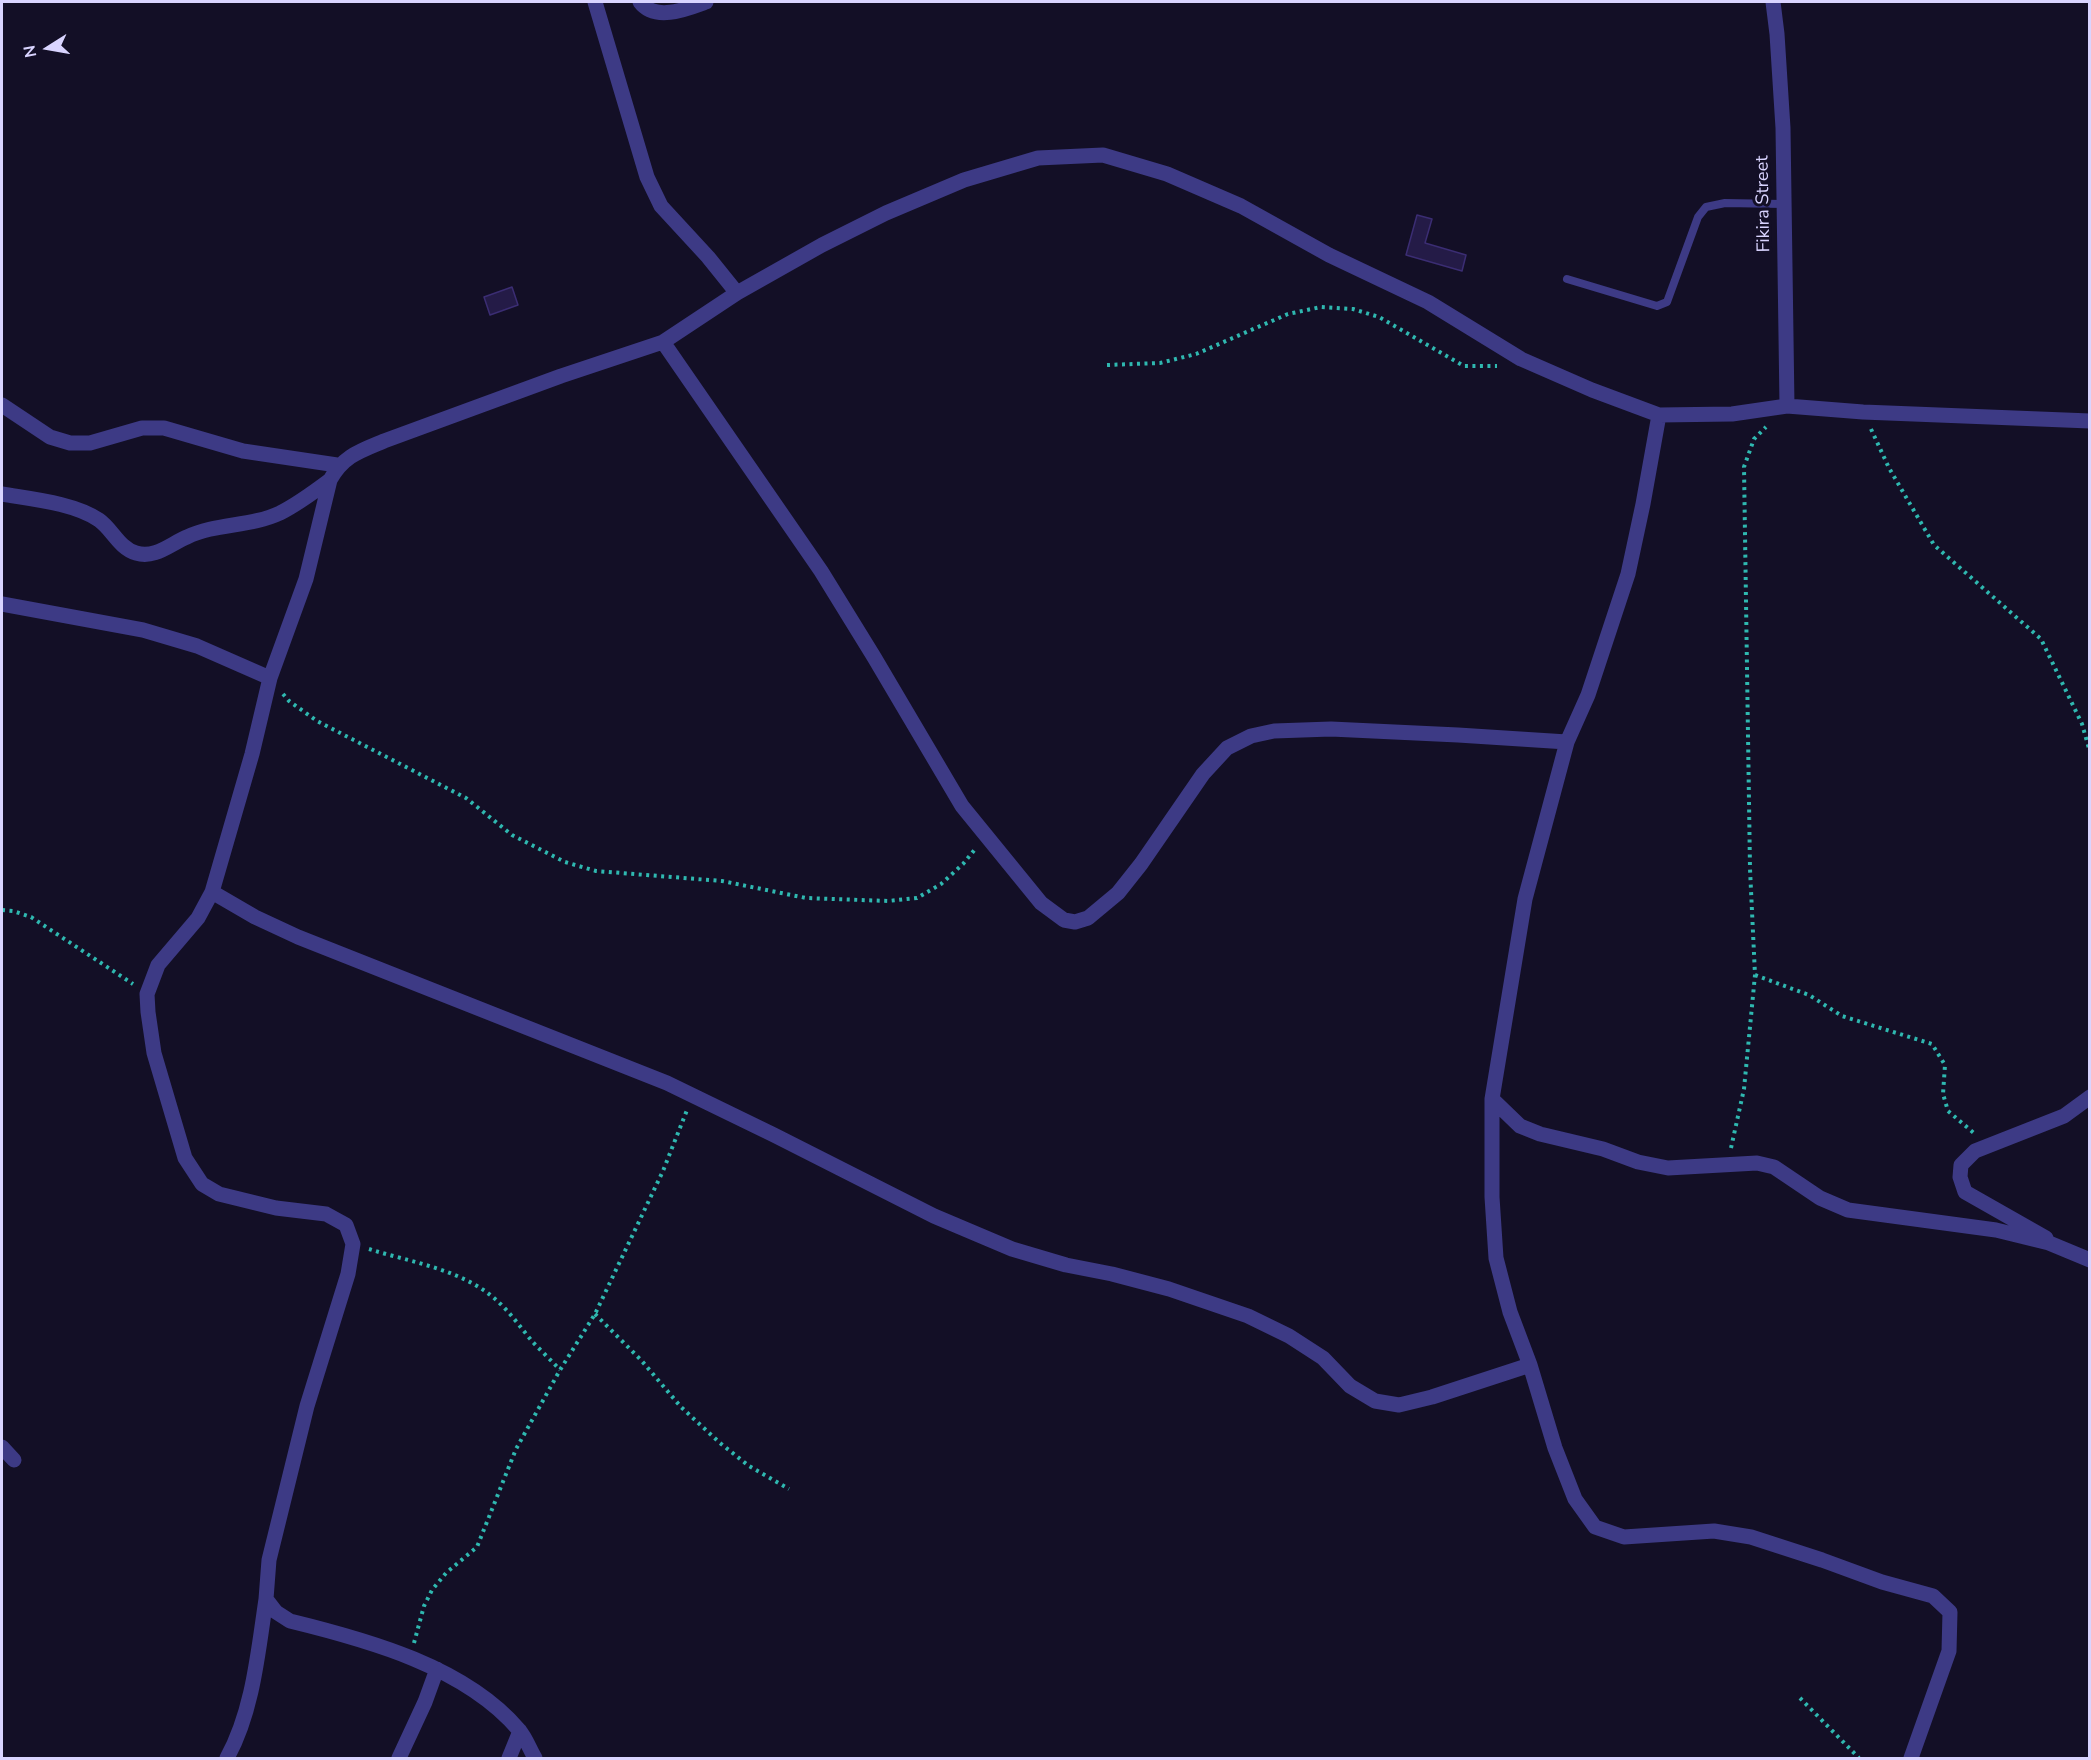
<!DOCTYPE html>
<style>
body{margin:0}
#map{position:relative;width:2091px;height:1760px;overflow:hidden;background:#130f26;font-family:"Nunito Sans",sans-serif}
canvas{display:block}
.frame{position:absolute;inset:0;border:3px solid #d9d4ff;pointer-events:none}
.north{position:absolute;left:18px;top:18px;width:60px;height:60px;-webkit-text-stroke:4px #130f26;paint-order:stroke;rotate:259deg;font-size:16px;font-weight:700;line-height:24px;text-align:center;color:#d9d4ff}
.north::after{content:'';display:block;margin:auto;width:21px;height:27px;background:#d9d4ff;clip-path:polygon(50% 0,100% 100%,50% 72%,0 100%)}
</style>
<div id="map">
<canvas width="2091" height="1760"></canvas>
<div class="frame"></div>
<div class="north">N</div>
</div>
<script>
const c = document.querySelector('canvas').getContext('2d');
c.lineJoin = 'round';
function fill(path, color) { c.fillStyle = color; c.fill(path, 'evenodd'); }
function stroke(path, color, width, dash) { c.strokeStyle = color; c.lineWidth = width; c.lineCap = dash ? 'butt' : 'round'; c.setLineDash(dash || []); c.stroke(path); }
function write(font, color, halo, rows, align = 'center') {
  c.font = font + ' "Nunito Sans",sans-serif'; c.lineWidth = 6; c.setLineDash([]); c.textBaseline = 'middle'; c.strokeStyle = halo; c.fillStyle = color; for (const [text, x, y, turn = 0] of rows) {
    c.save(); c.translate(x, y); c.rotate((+turn || 0) * Math.PI / 180); c.textAlign = isNaN(turn) ? turn : align; if (halo) c.strokeText(text, 0, 0); c.fillText(text, 0, 0); c.restore();
  }
}
const building = new Path2D(`
 M 1417,215 L 1432,219 L 1425,243 L 1466,255 L 1462,271 L 1406,255 Z
 M 512,287 L 518,305 L 490,315 L 484,297 Z`);
const path = new Path2D(`
 M 1107,365 L 1160,363 L 1196,354 L 1288,314 L 1321,307 L 1353,309 L 1379,317 L 1464,366 L 1497,366
 M 1871,429 L 1889,468 L 1934,545 L 2041,639 L 2082,724 L 2090,752
 M 283,694 L 289,701 L 317,721 L 466,798 L 512,835 L 565,862 L 596,871 L 722,881 L 806,898 L 888,901 L 917,898 L 941,884 L 963,864 L 976,848
 M 2,910 L 13,911 L 31,917 L 133,984
 M 1755,975 L 1809,995 L 1842,1016 L 1932,1044 L 1945,1065 L 1943,1094 L 1948,1111 L 1975,1134
 M 1731,1148 L 1744,1089 L 1755,975 L 1750,869 L 1744,467 L 1754,439 L 1766,427
 M 369,1249 C 410,1262 460,1269 494,1298 C 508,1310 519,1325 531,1340 C 540,1350 551,1360 560,1370
 M 595,1314 L 641,1360 L 681,1407 L 720,1443 L 749,1466 L 789,1489
 M 414,1643 L 424,1606 L 432,1590 L 446,1573 L 477,1547 L 516,1449 L 560,1370 L 595,1314 L 663,1171 L 687,1110
 M 1800,1698 L 1859,1758`);
const lane = new Path2D(`
 M 1567,279 L 1657,306 L 1667,302 L 1698,217 L 1706,207 L 1725,203 L 1783,204`);
const street = new Path2D(`
 M 595,2 L 647,177 L 661,206 L 708,257 L 737,293
 M 640,2 C 655,22 687,9 706,2
 M 1773,2 L 1777,34 L 1783,128 L 1787,406
 M 663,342 L 821,571 L 874,657 L 962,806 L 1041,903 L 1064,920 L 1075,922 L 1088,918 L 1118,893 L 1141,864 L 1203,774 L 1227,748 L 1251,736 L 1274,731 L 1331,729 L 1458,735 L 1567,742
 M 2,405 L 50,437 L 70,443 L 90,443 L 142,428 L 164,428 L 243,451 L 337,465
 M 1659,415 L 1643,504 L 1628,574 L 1588,695 L 1567,742 L 1525,899 L 1492,1099 L 1492,1197 L 1496,1258 L 1510,1312 L 1530,1365 L 1555,1448 L 1575,1499 L 1595,1527 L 1624,1537 L 1714,1531 L 1751,1537 L 1822,1560 L 1882,1582 L 1933,1596 L 1950,1612 L 1949,1651 L 1911,1758
 M 2,494 C 31,499 74,503 99,520 C 112,529 119,548 136,553 C 155,559 170,544 187,537 C 216,523 250,527 280,513 C 298,504 314,492 330,480
 M 2,604 L 143,630 L 197,646 L 270,678
 M 212,892 L 255,917 L 298,937 L 667,1083 L 774,1135 L 934,1216 L 1012,1249 L 1066,1265 L 1112,1274 L 1169,1289 L 1248,1316 L 1289,1336 L 1323,1358 L 1350,1386 L 1375,1401 L 1399,1405 L 1432,1397 L 1530,1365
 M 1492,1099 L 1520,1126 L 1540,1134 L 1603,1149 L 1638,1162 L 1668,1168 L 1757,1163 L 1774,1167 L 1820,1198 L 1848,1210 L 1996,1230 L 2049,1243 L 2090,1260
 M 2046,1238 L 1965,1192 L 1960,1177 L 1961,1165 L 1975,1151 L 2064,1116 L 2090,1097
 M 2,1447 L 14,1460
 M 227,1758 C 253,1711 258,1652 266,1599
 M 399,1758 L 425,1702 L 437,1669
 M 509,1758 L 520,1731
 M 535,1758 C 530,1750 526,1738 519,1730 C 466,1667 368,1640 290,1621 L 276,1612 L 266,1599 L 269,1560 L 307,1406 L 348,1274 L 353,1244 L 346,1225 L 326,1214 L 276,1208 L 219,1194 L 202,1184 L 185,1158 L 154,1053 L 148,1012 L 147,994 L 158,965 L 198,918 L 212,892 L 252,754 L 270,678 L 306,579 L 330,480 C 343,456 360,451 384,441 L 561,376 L 663,342 L 737,293 L 822,245 L 886,213 L 964,180 L 1038,158 L 1103,155 L 1167,174 L 1241,206 L 1329,255 L 1428,302 L 1521,359 L 1592,390 L 1659,415 L 1732,414 L 1787,406 L 1863,412 L 2090,421`);
const streetNames = [
 ["Fikira Street",1764,204,-91]
];
fill(building, '#241b47');
stroke(building, '#3b2d73', 1.5);
stroke(path, '#2fb8b0', 4, [3, 4.5]);
stroke(lane, '#3d3a85', 8);
stroke(street, '#3d3a85', 15);
write('18px', '#d9d4ff', '#130f26', streetNames);
</script>
